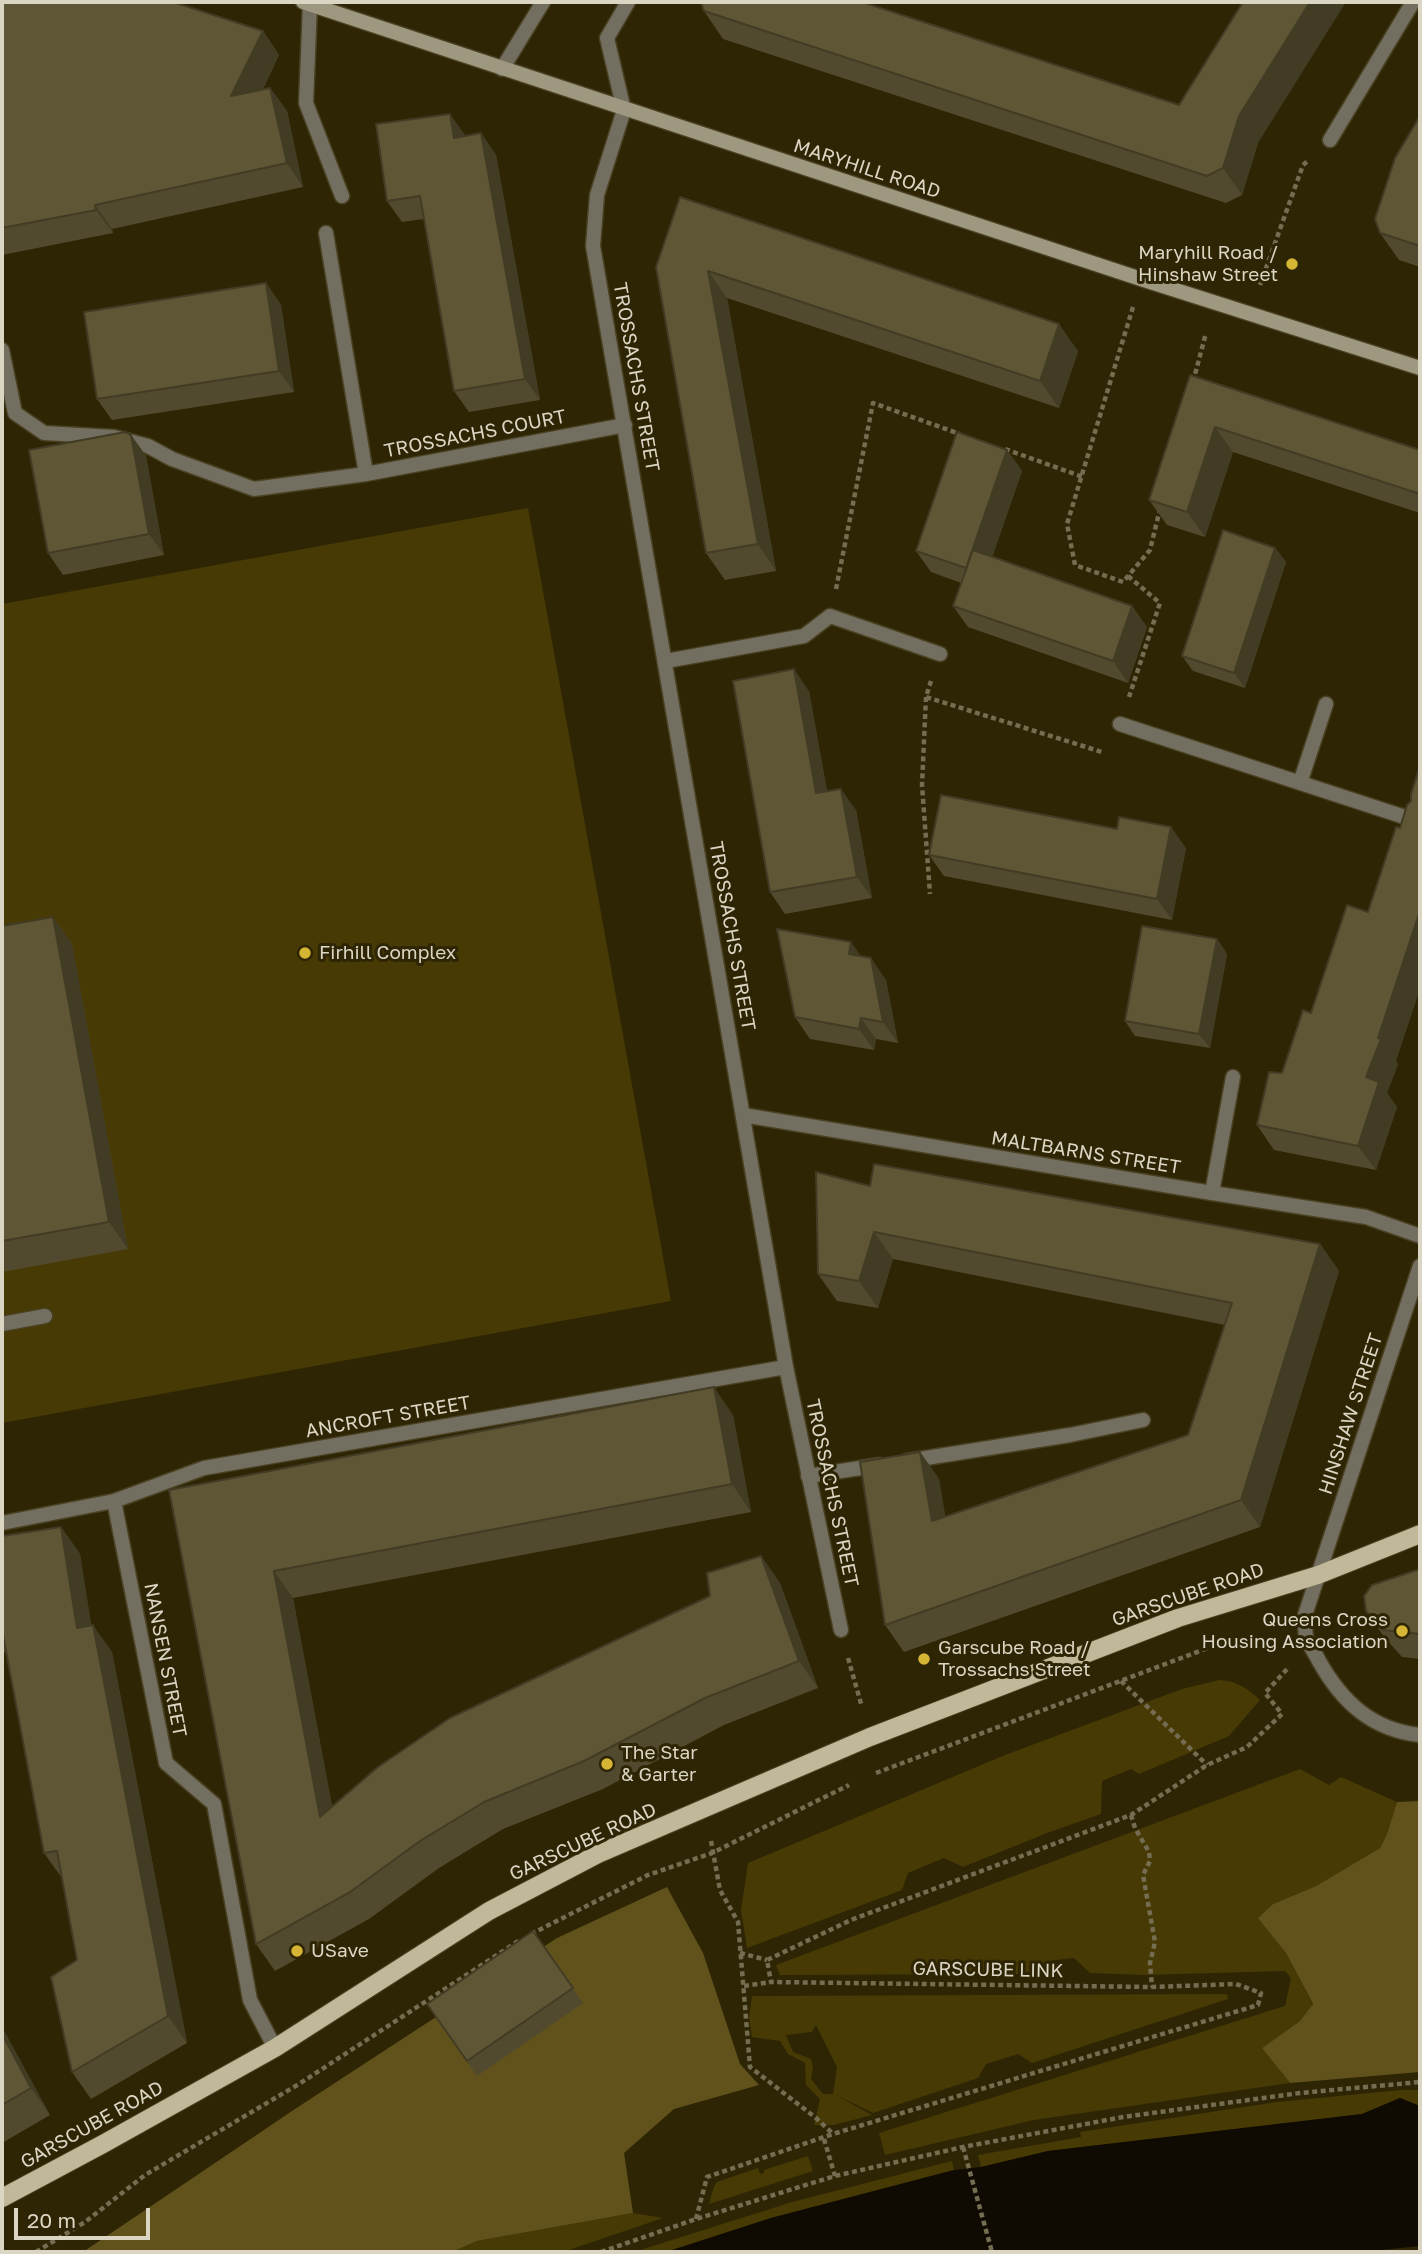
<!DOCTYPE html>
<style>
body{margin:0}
#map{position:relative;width:1422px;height:2254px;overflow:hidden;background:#2e2504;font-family:"Golos Text",sans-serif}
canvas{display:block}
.frame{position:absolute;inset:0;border:4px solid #dbd6c4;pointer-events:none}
.scale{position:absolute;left:14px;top:2208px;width:136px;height:32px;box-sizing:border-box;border:4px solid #dbd6c4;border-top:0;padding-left:9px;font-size:21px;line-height:24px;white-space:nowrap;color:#dbd6c4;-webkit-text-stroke:5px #2e2504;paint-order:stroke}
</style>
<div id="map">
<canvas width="1422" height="2254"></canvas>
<div class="frame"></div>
<div class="scale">20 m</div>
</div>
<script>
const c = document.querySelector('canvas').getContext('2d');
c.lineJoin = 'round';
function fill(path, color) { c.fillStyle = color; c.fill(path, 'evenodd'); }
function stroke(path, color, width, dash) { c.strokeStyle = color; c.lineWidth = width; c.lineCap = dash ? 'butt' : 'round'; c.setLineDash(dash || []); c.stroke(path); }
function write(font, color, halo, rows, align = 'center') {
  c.font = font + ' "Golos Text",sans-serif'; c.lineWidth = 6; c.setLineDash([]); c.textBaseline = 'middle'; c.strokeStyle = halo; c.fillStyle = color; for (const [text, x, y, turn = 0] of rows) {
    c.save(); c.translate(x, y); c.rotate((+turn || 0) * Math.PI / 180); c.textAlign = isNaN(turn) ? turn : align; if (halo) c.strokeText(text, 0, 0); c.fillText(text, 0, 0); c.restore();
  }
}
const green = new Path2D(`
 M 528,508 L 671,1301 L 2,1423 L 2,604 Z
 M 1219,1680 C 1236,1681 1248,1688 1260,1700 L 1229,1736 L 1139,1774 L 1131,1769 L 1102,1781 L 1101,1814 L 1047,1833 L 963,1867 L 944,1858 L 908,1873 L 902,1890 L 747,1948 L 741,1910 L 748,1863 L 1005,1755 L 1182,1689 Z
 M 1300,1769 L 1329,1785 L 1341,1777 L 1397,1802 L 1387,1834 L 1380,1848 L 1316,1886 L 1273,1904 L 1259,1917 L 1286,1953 L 1313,2005 L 1300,2021 L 1262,2048 L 1290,2083 L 1034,2120 L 885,2155 L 879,2133 L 1285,2006 L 1291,1978 L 1285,1971 L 1143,1975 L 1090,1973 L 1074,1958 L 1048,1961 L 1030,1974 L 780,1975 L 776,1965 Z
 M 1227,1994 L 1228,1999 L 1032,2063 L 1018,2054 L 986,2064 L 978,2078 L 873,2113 L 836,2095 L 872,2115 L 834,2125 L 814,2125 L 820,2099 L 806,2085 L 805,2063 L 788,2054 L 780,2041 L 752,2037 L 749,2018 L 752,1996 ZM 816,2025 L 837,2067 L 833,2094 L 823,2094 L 811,2079 L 813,2067 L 811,2059 L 793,2052 L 786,2035 L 812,2032 Z
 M 1401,2090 L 1420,2090 L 1420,2106 L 1400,2098 L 1362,2114 L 1048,2151 L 981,2167 L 978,2155 L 1081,2137 L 1080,2132 L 1277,2102 Z
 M 808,2156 L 813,2171 L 709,2204 L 714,2186 L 717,2182 L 758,2168 L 760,2174 L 764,2173 L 764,2170 Z
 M 952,2161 L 954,2170 L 771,2218 L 666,2252 L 634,2252 L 792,2202 Z
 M 633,2213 L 663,2218 L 563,2252 L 452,2252 L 477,2241 Z`);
const forest = new Path2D(`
 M 1420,1801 L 1420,2072 L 1290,2083 L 1262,2048 L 1300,2021 L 1313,2004 L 1286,1953 L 1258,1918 L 1273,1904 L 1316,1886 L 1380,1848 L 1387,1834 L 1397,1802 Z
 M 667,1887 L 703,1953 L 740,2064 L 759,2085 L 674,2109 L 624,2153 L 633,2213 L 477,2241 L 452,2252 L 83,2252 L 295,2109 L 557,1938 Z`);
const water = new Path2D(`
 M 1400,2098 L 1420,2106 L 1420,2246 L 1361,2252 L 666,2252 L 771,2218 L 954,2170 L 981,2167 L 1048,2151 L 1362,2114 Z`);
const path = new Path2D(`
 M 1260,285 L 1303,165 L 1309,160
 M 1133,307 L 1067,524 L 1075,565 L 1123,582 L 1150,550 L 1160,509
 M 1193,382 L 1206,333
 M 1005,449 L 1083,477
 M 1128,576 L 1160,603 L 1129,697
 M 836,589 L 873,403 L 960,434
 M 931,681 L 926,697 L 1102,752
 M 926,697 L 922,785 L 930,894
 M 848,1658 L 862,1707
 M 1121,1681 L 1207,1765
 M 876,1773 L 1232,1639
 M 1131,1815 L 1135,1828 L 1149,1852 L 1150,1861 L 1143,1875 L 1155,1942 L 1150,1963 L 1152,1987
 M 711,1841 L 720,1890 L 738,1922 L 750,2067 L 816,2118 L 833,2134
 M 531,1934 L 648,1875 L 712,1853 L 849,1785
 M 740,1953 L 767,1960
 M 744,1986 L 771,1982
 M 824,2139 L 835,2176
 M 963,2147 L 992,2252
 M 696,2219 L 707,2177 L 833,2134 L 1258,2005 L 1261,1993 L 1236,1984 L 1152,1987 L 771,1982 L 767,1960 L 851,1920 L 1131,1815 L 1207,1765 L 1247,1747 L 1282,1714 L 1265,1693 L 1288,1668
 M 36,2252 L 85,2222 L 145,2175 L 299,2084 L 520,1940
 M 601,2252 L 696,2219 L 835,2176 L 963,2147 L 1123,2117 L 1300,2093 L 1420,2082`);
const lane = new Path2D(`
 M 310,4 L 306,103 L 342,196
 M 1330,140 L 1413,2
 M 326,233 L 366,474 L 625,425
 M 2,350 L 15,413 L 44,433 L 114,437 L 148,446 L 172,459 L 254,489 L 366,474
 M 666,661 L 804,636 L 830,616 L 940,654
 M 1120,724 L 1420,822
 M 1300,783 L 1326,704
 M 1212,1193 L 1233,1077
 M 2,1324 L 45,1316
 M 907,1461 L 1070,1435 L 1143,1420
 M 808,1476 L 880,1465`);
const street = new Path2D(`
 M 628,2 L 607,38 L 624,110 L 597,195 L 593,246 L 786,1367 L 841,1630
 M 502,69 L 543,2
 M 743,1115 L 1212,1193 L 1366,1217 L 1420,1236
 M 1420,1266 L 1305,1615 C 1305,1622 1305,1630 1306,1637 C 1309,1645 1315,1653 1319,1661 C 1342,1702 1372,1730 1420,1735
 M 114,1501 L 166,1763 L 214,1804 L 250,2000 L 275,2048
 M 2,1523 L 114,1501 L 204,1468 L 786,1367`);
const secondary = new Path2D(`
 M 303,2 L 1141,279 L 1420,368`);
const primary = new Path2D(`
 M 2,2198 L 103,2144 L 275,2048 L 489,1911 L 598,1854 L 870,1737 L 1178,1618 L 1318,1575 L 1420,1534`);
const wall = new Path2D(`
 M 2,2 L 263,31 L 279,55 L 263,89 L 270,88 L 287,111 L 303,187 L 112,229 L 113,233 L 2,255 Z
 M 704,11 L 1258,143 L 1242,195 L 1226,203 L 723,39 Z
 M 1420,116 L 1420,267 L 1399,260 L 1380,233 Z
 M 481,133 L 496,155 L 540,400 L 469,412 L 454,391 L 424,219 L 402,222 L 387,201 L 465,136 Z
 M 680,197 L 1078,351 L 1059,408 L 727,298 L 776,571 L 725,580 L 706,553 Z
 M 266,283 L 281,305 L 294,392 L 112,420 L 97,399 Z
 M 1190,375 L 1420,450 L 1420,513 L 1233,452 L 1205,537 L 1167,525 L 1149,500 Z
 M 131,435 L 146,456 L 164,555 L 63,575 L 48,553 Z
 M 1007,450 L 1022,471 L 992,557 L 1132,606 L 1147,627 L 1128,683 L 968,627 L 953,606 L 961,583 L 931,572 L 916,551 Z
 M 1275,548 L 1286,562 L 1245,688 L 1193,671 L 1182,656 Z
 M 809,691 L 827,791 L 856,810 L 872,898 L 785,914 L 770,892 Z
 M 1400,828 L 1396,1061 L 1398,1064 L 1387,1093 L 1397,1107 L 1376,1170 L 1274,1150 L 1257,1125 L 1311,1013 L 1368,912 Z
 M 1186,848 L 1172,920 L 944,876 L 929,855 Z
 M 53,917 L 72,944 L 128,1249 L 2,1272 L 2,926 Z
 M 1217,939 L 1227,954 L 1210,1048 L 1135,1036 L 1125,1021 Z
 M 861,956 L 886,980 L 898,1043 L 876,1039 L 874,1050 L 810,1039 L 795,1017 Z
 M 870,1186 L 1320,1244 L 1339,1271 L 1260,1527 L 904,1652 L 885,1625 L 920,1452 L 939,1479 L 945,1517 L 1188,1435 L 1225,1325 L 893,1259 L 878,1308 L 837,1301 L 818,1274 Z
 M 733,1415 L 751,1512 L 293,1598 L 332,1806 L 710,1596 L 761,1556 L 780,1583 L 818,1688 L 724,1725 L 603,1789 L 503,1829 L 439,1868 L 369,1919 L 275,1971 L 256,1944 L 169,1490 Z
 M 61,1527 L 80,1554 L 91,1625 L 112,1652 L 187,2043 L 91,2099 L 72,2072 L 77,1960 L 62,1878 L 44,1853 L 6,1652 L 2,1653 L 2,1536 Z
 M 1420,1569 L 1420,1659 L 1402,1657 L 1385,1638 L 1366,1611 Z
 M 533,1931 L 583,2003 L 477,2076 L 427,2004 Z
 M 2,2028 L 50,2115 L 2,2143 Z`);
const shadedWall = new Path2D(`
 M 1310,2 L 1346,2 L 1258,143 L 1242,195 L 1223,168 L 1239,116 Z
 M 263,31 L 279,55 L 248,120 L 231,96 Z
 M 270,88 L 287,111 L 303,187 L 287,163 Z
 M 450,114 L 465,135 L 469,159 L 454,138 Z
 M 481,133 L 496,155 L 540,400 L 525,379 Z
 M 95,205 L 112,229 L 113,233 L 96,210 Z
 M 708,271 L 727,298 L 776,571 L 758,544 Z
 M 266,283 L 281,305 L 294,392 L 279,371 Z
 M 1059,324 L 1078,351 L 1059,408 L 1040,381 Z
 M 1215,427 L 1233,452 L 1205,537 L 1187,512 Z
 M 131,435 L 146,456 L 164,555 L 149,534 Z
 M 1007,450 L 1022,471 L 981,590 L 966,568 Z
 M 1275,548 L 1286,562 L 1245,688 L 1234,673 Z
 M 1132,606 L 1147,627 L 1128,683 L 1113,661 Z
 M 794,669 L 809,691 L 831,815 L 816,793 Z
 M 841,789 L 856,810 L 872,898 L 857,877 Z
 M 1171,827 L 1186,848 L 1172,920 L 1157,899 Z
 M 1420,911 L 1420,989 L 1396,1061 L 1398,1064 L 1387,1093 L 1397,1107 L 1376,1170 L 1358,1146 L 1366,1077 Z
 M 53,917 L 72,944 L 128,1249 L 109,1222 Z
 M 1217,939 L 1227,954 L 1210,1048 L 1199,1034 Z
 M 851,942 L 866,963 L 849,954 Z
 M 871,958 L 886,980 L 898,1043 L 883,1022 Z
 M 861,1018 L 876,1039 L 874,1050 L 859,1029 Z
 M 874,1232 L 893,1259 L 878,1308 L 859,1281 Z
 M 1320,1244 L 1339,1271 L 1260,1527 L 1241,1500 Z
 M 714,1387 L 733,1415 L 751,1512 L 732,1484 Z
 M 920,1452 L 939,1479 L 951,1549 L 932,1521 Z
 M 61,1527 L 80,1554 L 96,1655 L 77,1628 Z
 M 761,1556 L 780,1583 L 818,1688 L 799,1661 Z
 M 274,1571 L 293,1598 L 339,1844 L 320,1817 Z
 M 93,1625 L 112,1652 L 187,2043 L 168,2016 Z
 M 2,2028 L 6,2034 L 50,2115 L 31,2088 L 2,2034 Z`);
const building = new Path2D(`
 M 2,2 L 173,2 L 263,31 L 231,96 L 270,88 L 287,163 L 95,205 L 96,210 L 2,228 Z
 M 701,2 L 862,2 L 1179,105 L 1243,2 L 1310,2 L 1239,116 L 1223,168 L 1207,176 L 704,11 Z
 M 450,114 L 454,138 L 481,133 L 525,379 L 454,391 L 420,196 L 387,201 L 376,124 Z
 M 1420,116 L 1420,246 L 1380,233 L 1375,219 L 1395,158 Z
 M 680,197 L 1059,324 L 1040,381 L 708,271 L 758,544 L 706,553 L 656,267 Z
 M 266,283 L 279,371 L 97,399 L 84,312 Z
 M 1190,375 L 1420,450 L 1420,494 L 1215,427 L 1187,512 L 1149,500 Z
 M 125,432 L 131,435 L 149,534 L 48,553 L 29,450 Z
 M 957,432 L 1007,450 L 966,568 L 916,551 Z
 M 1223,530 L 1275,548 L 1234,673 L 1182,656 Z
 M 973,550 L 1132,606 L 1113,661 L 953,606 Z
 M 794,669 L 816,793 L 841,789 L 857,877 L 770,892 L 733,681 Z
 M 1420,766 L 1420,911 L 1378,1038 L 1381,1039 L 1366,1077 L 1379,1082 L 1358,1146 L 1257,1125 L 1269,1072 L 1282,1073 L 1303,1010 L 1311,1013 L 1347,905 L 1368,912 L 1396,827 L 1400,828 L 1407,805 L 1411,801 L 1411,794 Z
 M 941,795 L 1117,829 L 1119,817 L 1171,827 L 1157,899 L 929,855 Z
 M 53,917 L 109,1222 L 2,1241 L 2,926 Z
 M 1142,926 L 1217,939 L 1199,1034 L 1125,1021 Z
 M 777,929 L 851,942 L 849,954 L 871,958 L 883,1022 L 861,1018 L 859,1029 L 795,1017 Z
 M 874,1164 L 1320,1244 L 1241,1500 L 885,1625 L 860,1462 L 920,1452 L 932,1521 L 1188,1435 L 1232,1303 L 874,1232 L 859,1281 L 818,1274 L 816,1172 L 870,1186 Z
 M 714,1387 L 732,1484 L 274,1571 L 320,1817 L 378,1767 L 450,1718 L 710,1596 L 707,1573 L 761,1556 L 799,1661 L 705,1698 L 584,1761 L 484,1802 L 420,1841 L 350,1892 L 256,1944 L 169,1490 Z
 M 61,1527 L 77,1628 L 93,1625 L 168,2016 L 72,2072 L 51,1977 L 77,1960 L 57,1851 L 44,1853 L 2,1630 L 2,1536 Z
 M 1420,1569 L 1420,1634 L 1383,1630 L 1366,1611 L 1364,1596 L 1372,1585 Z
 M 533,1931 L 573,1988 L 467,2061 L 427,2004 Z
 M 2,2034 L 31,2088 L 2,2105 Z`);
const markers = [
 [1292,264,7,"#d6b534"],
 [305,953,7,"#d6b534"],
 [1402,1631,7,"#d6b534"],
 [924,1659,7,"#d6b534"],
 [607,1764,7,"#d6b534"],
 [297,1951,7,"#d6b534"]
];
const streetNames = [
 ["MARYHILL ROAD",867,169,18],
 ["TROSSACHS STREET",636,377,80],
 ["TROSSACHS COURT",475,434,-11],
 ["TROSSACHS STREET",732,936,80],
 ["MALTBARNS STREET",1086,1153,9],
 ["HINSHAW STREET",1351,1414,-72],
 ["ANCROFT STREET",388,1417,-10],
 ["TROSSACHS STREET",832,1493,78],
 ["GARSCUBE ROAD",1188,1595,-19],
 ["NANSEN STREET",165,1660,79],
 ["GARSCUBE ROAD",583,1842,-25],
 ["GARSCUBE LINK",988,1970,1],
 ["GARSCUBE ROAD",92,2125,-29]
];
const poiNames = [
 ["Maryhill Road /",1278,253,"right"],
 ["Hinshaw Street",1278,275,"right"],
 ["Firhill Complex",319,953],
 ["Queens Cross",1388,1620,"right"],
 ["Housing Association",1388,1642,"right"],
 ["Garscube Road /",938,1648],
 ["Trossachs Street",938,1670],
 ["The Star",621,1753],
 ["& Garter",621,1775],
 ["USave",311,1951]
];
fill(green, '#473a05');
fill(forest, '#61521c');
fill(water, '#0f0b02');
stroke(lane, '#4a4123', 17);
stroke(street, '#4a4123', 17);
stroke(secondary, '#4a4123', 17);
stroke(primary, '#4a4123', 20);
stroke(path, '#746d52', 4.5, [5, 3.5]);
stroke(lane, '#736f60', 14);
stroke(street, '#736f60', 14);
stroke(secondary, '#9f9881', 14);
stroke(primary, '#c1b89a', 18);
fill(wall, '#524a2e');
fill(shadedWall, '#423c25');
fill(building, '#5f5635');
stroke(building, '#423c25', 2);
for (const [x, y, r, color] of markers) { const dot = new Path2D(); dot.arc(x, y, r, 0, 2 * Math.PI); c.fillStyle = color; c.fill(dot); stroke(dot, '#2e2504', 2.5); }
write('19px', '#dbd6c4', '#2e2504', streetNames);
write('19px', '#dbd6c4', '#2e2504', poiNames, 'left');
</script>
